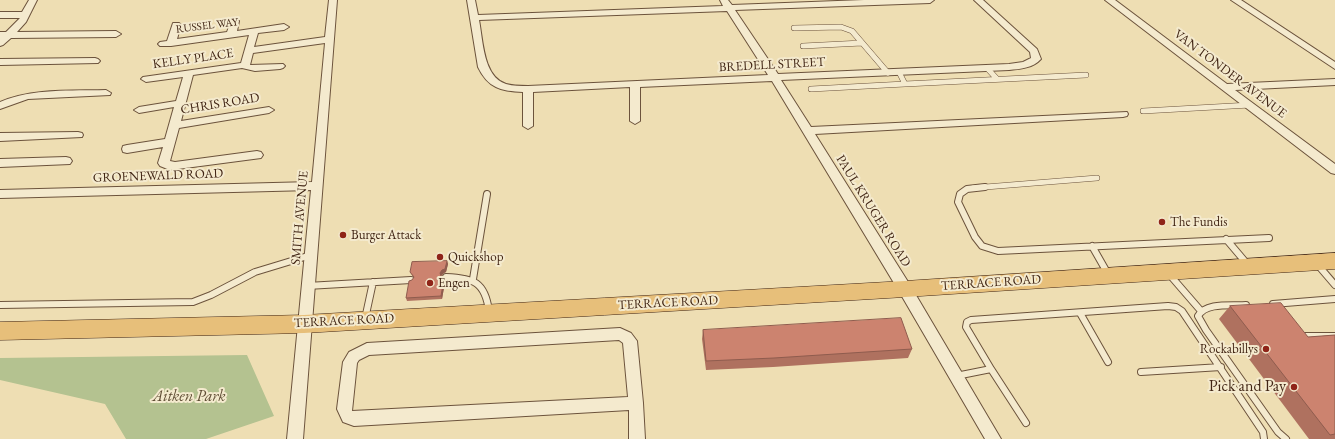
<!DOCTYPE html>
<style>
body{margin:0}
canvas{display:block;background:#eedeb3}
</style>
<canvas width="1335" height="439"></canvas>
<script>
const c = document.querySelector('canvas').getContext('2d');
c.lineJoin = 'round';
function fill(path, color) { c.fillStyle = color; c.fill(path, 'evenodd'); }
function stroke(path, color, width, dash) { c.strokeStyle = color; c.lineWidth = width; c.lineCap = dash ? 'butt' : 'round'; c.setLineDash(dash || []); c.stroke(path); }
function write(font, color, halo, rows, align = 'center') {
  c.font = font + ' "EB Garamond",serif'; c.lineWidth = 4; c.setLineDash([]); c.textBaseline = 'middle'; c.strokeStyle = halo; c.fillStyle = color; for (const [text, x, y, turn = 0] of rows) {
    c.save(); c.translate(x, y); c.rotate((+turn || 0) * Math.PI / 180); c.textAlign = isNaN(turn) ? turn : align; if (halo) c.strokeText(text, 0, 0); c.fillText(text, 0, 0); c.restore();
  }
}
const green = new Path2D(`
 M 247,355 L 274,416 L 206,439 L 126,439 L 105,404 L 0,380 L 0,358 Z`);
const laneFar1 = new Path2D(`
 M 794,28 L 841,27 L 852,31 L 888,73
 M 803,46 L 862,43
 M 987,68 L 997,79
 M 905,84 L 1086,75
 M 811,89 L 905,84 L 899,72
 M 1143,111 L 1250,105
 M 973,188 L 1097,178`);
const lane = new Path2D(`
 M 985,187 L 967,189 L 960,194 L 958,202 L 975,237 L 982,246 L 998,251 L 1269,238
 M 1226,239 L 1248,265
 M 1092,246 L 1108,274
 M 1317,264 L 1335,285
 M 1169,274 L 1201,311
 M 446,277 C 474,278 485,282 489,311
 M 473,279 L 487,194
 M 307,286 L 411,280
 M 1273,304 L 1335,299
 M 0,305 L 193,302 L 211,295 L 255,272 L 311,255
 M 1246,305 C 1231,306 1206,302 1198,316 L 1206,330 L 1278,432 L 1286,439
 M 1080,313 L 1108,362
 M 365,319 L 373,282
 M 1301,336 L 1335,336
 M 991,369 L 1026,423
 M 1141,372 L 1221,367
 M 956,376 L 991,369 L 966,327 L 967,322 L 971,320 L 1168,306 L 1176,307 L 1182,311 L 1263,432 L 1264,439`);
const street = new Path2D(`
 M 29,0 L 37,0 L 26,22 L 17,32 L 116,31 L 121,34 L 116,37 L 11,38 L 3,45 L 0,46 L 0,32 L 6,32 L 20,18 L 0,18 L 0,12 L 22,12 Z
 M 329,0 L 337,0 L 303,439 L 287,439 L 311,190 L 0,198 L 0,190 L 312,182 L 325,43 L 253,53 L 250,65 L 283,64 L 285,66 L 283,68 L 280,69 L 255,71 L 242,68 L 193,75 L 181,121 L 269,107 L 274,110 L 269,113 L 179,128 L 170,161 L 175,162 L 257,151 L 261,152 L 263,155 L 261,158 L 170,170 L 160,166 L 158,163 L 163,147 L 127,153 L 123,152 L 122,149 L 123,146 L 127,145 L 165,139 L 174,107 L 139,113 L 134,110 L 139,107 L 176,101 L 183,77 L 146,82 L 141,79 L 143,77 L 241,63 L 249,35 L 171,46 L 160,46 L 158,44 L 160,42 L 167,41 L 173,23 L 179,23 L 181,25 L 177,39 L 227,32 L 231,21 L 235,18 L 239,21 L 237,31 L 284,24 L 289,27 L 284,30 L 258,33 L 254,47 L 325,37 Z
 M 467,0 L 475,0 L 478,15 L 723,6 L 720,0 L 728,0 L 732,5 L 864,0 L 934,0 L 930,3 L 735,10 L 778,74 L 1009,64 L 1023,62 L 1031,58 L 1030,52 L 974,0 L 983,0 L 1037,49 L 1041,59 C 1033,68 1020,69 1009,70 L 781,80 L 811,127 L 1127,112 L 1128,114 L 1127,116 L 1123,117 L 815,134 L 910,285 L 1001,439 L 985,439 L 900,293 L 772,81 L 640,87 L 640,121 L 635,124 L 630,121 L 630,87 L 533,92 L 533,126 L 528,129 L 523,126 L 523,92 C 501,91 488,88 478,67 ZM 727,11 L 768,75 L 528,86 C 521,86 513,86 506,84 C 483,77 483,40 479,20 Z
 M 1105,0 L 1115,0 L 1227,84 L 1335,79 L 1335,85 L 1235,90 L 1335,164 L 1335,174 L 1331,173 Z
 M 1231,0 L 1241,0 L 1335,62 L 1335,69 Z
 M 95,58 L 98,59 L 100,61 L 98,63 L 0,65 L 0,59 Z
 M 106,90 L 111,93 L 110,95 L 28,99 L 0,109 L 0,102 C 33,88 71,91 106,90 Z
 M 78,132 L 82,133 L 83,135 L 82,137 L 0,141 L 0,133 Z
 M 66,157 L 70,158 L 72,161 L 70,164 L 0,167 L 0,159 Z
 M 620,328 L 631,333 L 637,341 L 643,403 L 645,439 L 629,439 L 629,410 L 354,426 L 343,422 L 337,409 L 343,362 L 349,352 L 367,343 ZM 619,340 L 623,343 L 628,397 L 352,411 L 357,363 L 359,360 L 369,355 Z`);
const primary = new Path2D(`
 M 1335,253 L 1335,269 L 905,297 L 304,333 L 0,340 L 0,322 L 304,315 L 905,281 Z`);
const wall = new Path2D(`
 M 447,261 L 448,264 L 446,272 L 444,273 L 441,276 L 444,278 L 445,282 L 442,299 L 407,301 L 406,298 L 414,278 L 410,272 Z
 M 1230,306 L 1308,337 L 1335,335 L 1335,439 L 1309,439 L 1219,319 Z
 M 703,330 L 912,349 L 908,358 L 773,367 L 706,370 L 702,339 Z`);
const shadedWall = new Path2D(`
 M 447,261 L 448,264 L 446,272 L 444,273 L 441,276 L 442,279 L 440,273 Z
 M 444,278 L 445,282 L 442,299 L 441,296 Z`);
const building = new Path2D(`
 M 447,261 L 445,269 L 442,270 L 440,273 L 441,276 L 444,278 L 441,296 L 406,298 L 409,281 L 412,280 L 414,277 L 410,272 L 412,262 Z
 M 1281,303 L 1308,337 L 1335,335 L 1335,434 L 1330,435 L 1230,306 Z
 M 901,318 L 912,349 L 774,358 L 706,361 L 703,330 Z`);
const markers = [
 [1162,222,4,"#8f2418"],
 [343,235,4,"#8f2418"],
 [440,257,4,"#8f2418"],
 [430,283,4,"#8f2418"],
 [1266,349,4,"#8f2418"],
 [1294,387,4,"#8f2418"]
];
const farStreetnames = [
 ["RUSSEL WAY",207,26,-7]
];
const streetNames = [
 ["KELLY PLACE",193,59,-8],
 ["BREDELL STREET",772,65,-3],
 ["VAN TONDER AVENUE",1230,74,37],
 ["CHRIS ROAD",220,104,-9],
 ["GROENEWALD ROAD",158,176,-2],
 ["PAUL KRUGER ROAD",873,211,58],
 ["SMITH AVENUE",300,218,-85],
 ["TERRACE ROAD",991,283,-4],
 ["TERRACE ROAD",668,303,-3],
 ["TERRACE ROAD",344,321,-3]
];
const poiNames = [
 ["The Fundis",1170,222],
 ["Burger Attack",351,235],
 ["Quickshop",448,257],
 ["Engen",438,283],
 ["Rockabillys",1258,349,"right"]
];
const nearPoinames = [
 ["Pick and Pay",1286,387]
];
const nearParknames = [
 ["Aitken Park",189,397]
];
fill(green, '#b4c290');
stroke(laneFar1, '#6c533c', 6);
stroke(lane, '#6c533c', 8);
stroke(street, '#6c533c', 2);
stroke(primary, '#412514', 1);
stroke(laneFar1, '#f4eace', 5);
stroke(lane, '#f4eace', 6);
fill(street, '#f4eace');
fill(primary, '#e7bf7a');
fill(wall, '#af715f');
fill(shadedWall, '#8f5c4e');
fill(building, '#cc836f');
stroke(building, '#8f5c4e', 1);
for (const [x, y, r, color] of markers) { const dot = new Path2D(); dot.arc(x, y, r, 0, 2 * Math.PI); c.fillStyle = color; c.fill(dot); stroke(dot, '#f4eace', 1.5); }
write('11px', '#412514', '#f4eace', farStreetnames);
write('13px', '#412514', '#f4eace', streetNames);
write('13px', '#412514', '#f4eace', poiNames, 'left');
write('16px', '#412514', '#f4eace', nearPoinames, 'right');
write('italic 16px', '#5e4c33', '#f4eace', nearParknames);
</script>
